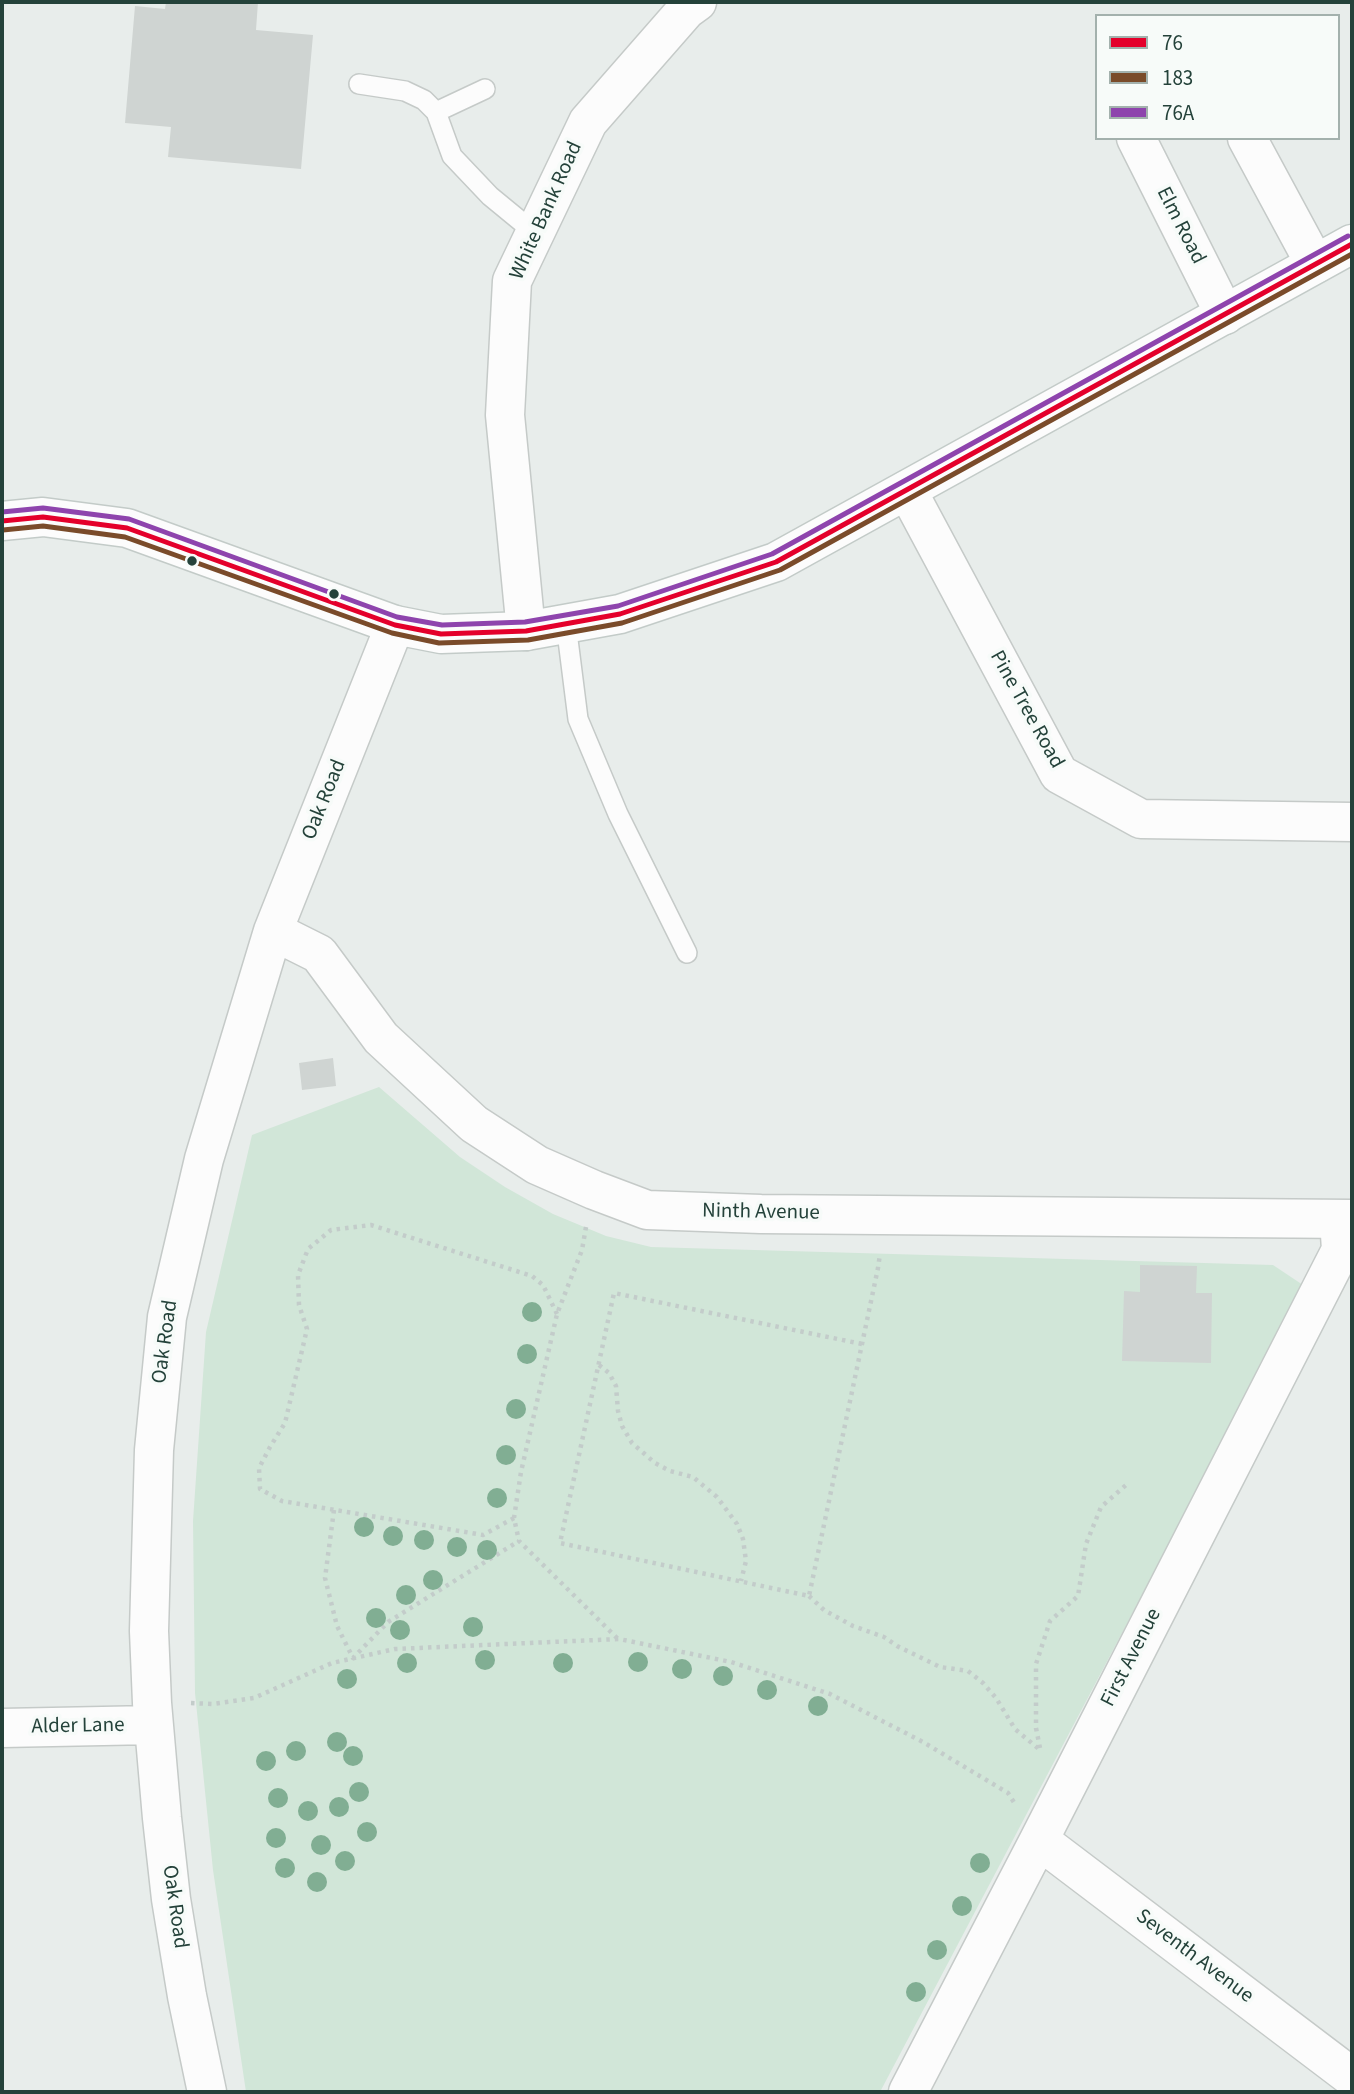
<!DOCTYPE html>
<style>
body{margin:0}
#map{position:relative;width:1354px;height:2094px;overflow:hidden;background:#e8edeb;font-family:"Source Sans 3",sans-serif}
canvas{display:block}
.frame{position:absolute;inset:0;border:4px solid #24423a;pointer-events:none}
.legend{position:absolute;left:1095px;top:14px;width:245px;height:126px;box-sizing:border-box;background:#f7fbf9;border:2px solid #a3b1ad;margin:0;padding:9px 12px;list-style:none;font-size:21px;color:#24423a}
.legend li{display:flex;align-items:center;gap:14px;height:35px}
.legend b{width:35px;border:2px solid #a3b1ad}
</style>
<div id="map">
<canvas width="1354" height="2094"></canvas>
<div class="frame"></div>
<ul class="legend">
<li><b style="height:9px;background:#e4002b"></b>76</li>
<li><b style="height:9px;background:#7a4b2a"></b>183</li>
<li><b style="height:9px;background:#8e44ad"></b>76A</li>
</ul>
</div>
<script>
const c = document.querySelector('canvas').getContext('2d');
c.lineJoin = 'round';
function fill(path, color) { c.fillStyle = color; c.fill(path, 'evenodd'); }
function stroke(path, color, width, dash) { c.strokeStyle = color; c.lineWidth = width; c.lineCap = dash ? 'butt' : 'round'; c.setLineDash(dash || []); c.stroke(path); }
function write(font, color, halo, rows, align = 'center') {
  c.font = font + ' "Source Sans 3",sans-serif'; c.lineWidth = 7; c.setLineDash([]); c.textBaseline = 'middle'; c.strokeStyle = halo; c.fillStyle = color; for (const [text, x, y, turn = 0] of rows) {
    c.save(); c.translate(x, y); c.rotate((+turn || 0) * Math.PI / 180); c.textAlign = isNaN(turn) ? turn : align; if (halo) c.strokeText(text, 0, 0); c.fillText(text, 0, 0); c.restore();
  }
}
const green = new Path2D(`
 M 379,1087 L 460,1157 L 505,1187 L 553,1214 L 606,1236 L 651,1247 L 1273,1265 L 1303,1285 L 1190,1504 L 880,2092 L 246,2092 L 213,1870 L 195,1693 L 193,1521 L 206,1332 L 252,1135 Z`);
const building = new Path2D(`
 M 166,2 L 258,2 L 256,30 L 313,35 L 301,169 L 168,157 L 171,127 L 125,123 L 135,6 L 165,9 Z
 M 333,1058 L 336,1086 L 302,1090 L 299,1063 Z
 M 1140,1265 L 1197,1266 L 1196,1293 L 1212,1293 L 1211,1363 L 1122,1361 L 1124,1291 L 1140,1292 Z`);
const path = new Path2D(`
 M 586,1227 L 582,1250 L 557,1314 L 521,1472 L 514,1518 L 519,1541 L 618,1639
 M 862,1344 L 614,1293 L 560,1543 L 809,1596 L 878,1268 L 880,1254
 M 599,1365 L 609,1373 L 616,1386 L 618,1411 L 622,1426 L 632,1443 L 655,1463 L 670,1471 L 693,1477 L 717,1497 L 737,1524 L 743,1539 L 746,1561 L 741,1581
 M 334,1510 L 325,1578 L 337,1626 L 353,1658 L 388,1622 L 519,1541
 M 514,1518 L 483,1535 L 282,1501 L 260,1489 L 259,1468 L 270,1447 L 285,1423 L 307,1329 L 299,1305 L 298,1275 L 308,1249 L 331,1230 L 371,1225 L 532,1276 L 543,1285 L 557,1314
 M 809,1596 L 824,1610 L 853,1626 L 884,1637 L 897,1646 L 940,1667 L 968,1671 L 983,1683 L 996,1698 L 1015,1729 L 1040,1750
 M 191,1703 L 213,1704 L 254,1698 L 332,1663 L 395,1649 L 619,1639 L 731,1662 L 830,1694 L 923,1742 L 1008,1793 L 1015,1804
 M 1040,1748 L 1036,1728 L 1036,1664 L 1050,1621 L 1078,1596 L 1086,1544 L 1101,1507 L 1126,1485`);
const lane = new Path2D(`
 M 359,84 L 405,91 L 424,100 L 436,112 L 452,156 L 490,196 L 535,233
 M 436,112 L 485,89
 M 566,624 L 578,719 L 618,814 L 687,953`);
const street = new Path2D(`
 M 1136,138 L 1225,315
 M 1247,138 L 1315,264
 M 907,490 L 1059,774 L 1141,819 L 1352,822
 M 526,631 L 505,415 L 512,281 L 588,122 L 686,10 L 697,2
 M 273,931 L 319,954 L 381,1038 L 474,1124 L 537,1165 L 594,1190 L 647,1210 L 761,1214 L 1352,1219
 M 2,1728 L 153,1725
 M 1039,1840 L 1349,2075
 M 207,2092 L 187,1996 L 171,1899 L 162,1818 L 152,1703 L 149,1631 L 154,1450 L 167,1317 L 204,1159 L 273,931 L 395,625
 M 908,2092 L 1039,1840 L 1341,1250 L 1339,1219`);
const secondary = new Path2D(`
 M 2,521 L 43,517 L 127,528 L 395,625 L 441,634 L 526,631 L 620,614 L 776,562 L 1352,244`);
const bus1 = new Path2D(`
 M 2,521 L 43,517 L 127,528 L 395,625 L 441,634 L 526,631 L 620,614 L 776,562 L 1352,244`);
const bus2 = new Path2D(`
 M 3,530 L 43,526 L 125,537 L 392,633 L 439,643 L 528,640 L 622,623 L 780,570 L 1352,254`);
const bus3 = new Path2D(`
 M 2,512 L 43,508 L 129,519 L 397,617 L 442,625 L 525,622 L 618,606 L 772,554 L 1348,236`);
const trees = [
 [532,1312],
 [527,1354],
 [516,1409],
 [506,1455],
 [497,1498],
 [364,1527],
 [393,1536],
 [424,1540],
 [457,1547],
 [487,1550],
 [433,1580],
 [406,1595],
 [376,1618],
 [473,1627],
 [400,1630],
 [485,1660],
 [638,1662],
 [407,1663],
 [563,1663],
 [682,1669],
 [723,1676],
 [347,1679],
 [767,1690],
 [818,1706],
 [337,1742],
 [296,1751],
 [353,1756],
 [266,1761],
 [359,1792],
 [278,1798],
 [339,1807],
 [308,1811],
 [367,1832],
 [276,1838],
 [321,1845],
 [345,1861],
 [980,1863],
 [285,1868],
 [317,1882],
 [962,1906],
 [937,1950],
 [916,1992]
];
const markers = [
 [192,561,6,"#24423a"],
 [334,594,6,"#24423a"]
];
const streetNames = [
 ["White Bank Road",547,211,-66],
 ["Elm Road",1180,226,63],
 ["Pine Tree Road",1026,710,61],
 ["Oak Road",325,800,-68],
 ["Ninth Avenue",761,1213,1],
 ["Oak Road",166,1342,-82],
 ["First Avenue",1132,1658,-63],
 ["Alder Lane",78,1727,-1],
 ["Oak Road",174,1907,82],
 ["Seventh Avenue",1194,1957,37]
];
fill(green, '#d1e6d8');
fill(building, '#cfd4d2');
stroke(lane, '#c5cac8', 22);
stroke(street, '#c5cac8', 41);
stroke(secondary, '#c3cbc8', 41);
stroke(path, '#c3ccca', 4.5, [3.5, 5]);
stroke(lane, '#fcfcfc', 19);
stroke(street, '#fcfcfc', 38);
stroke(secondary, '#fcfcfc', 38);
stroke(bus1, '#e4002b', 5);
stroke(bus2, '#7a4b2a', 5);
stroke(bus3, '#8e44ad', 5);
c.fillStyle = '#81ae93';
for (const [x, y] of trees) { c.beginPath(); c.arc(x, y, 10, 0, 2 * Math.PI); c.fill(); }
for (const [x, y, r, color] of markers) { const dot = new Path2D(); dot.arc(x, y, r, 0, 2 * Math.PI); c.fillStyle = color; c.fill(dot); stroke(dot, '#f7fbf9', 2.5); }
write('21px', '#24423a', '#f7fbf9', streetNames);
</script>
